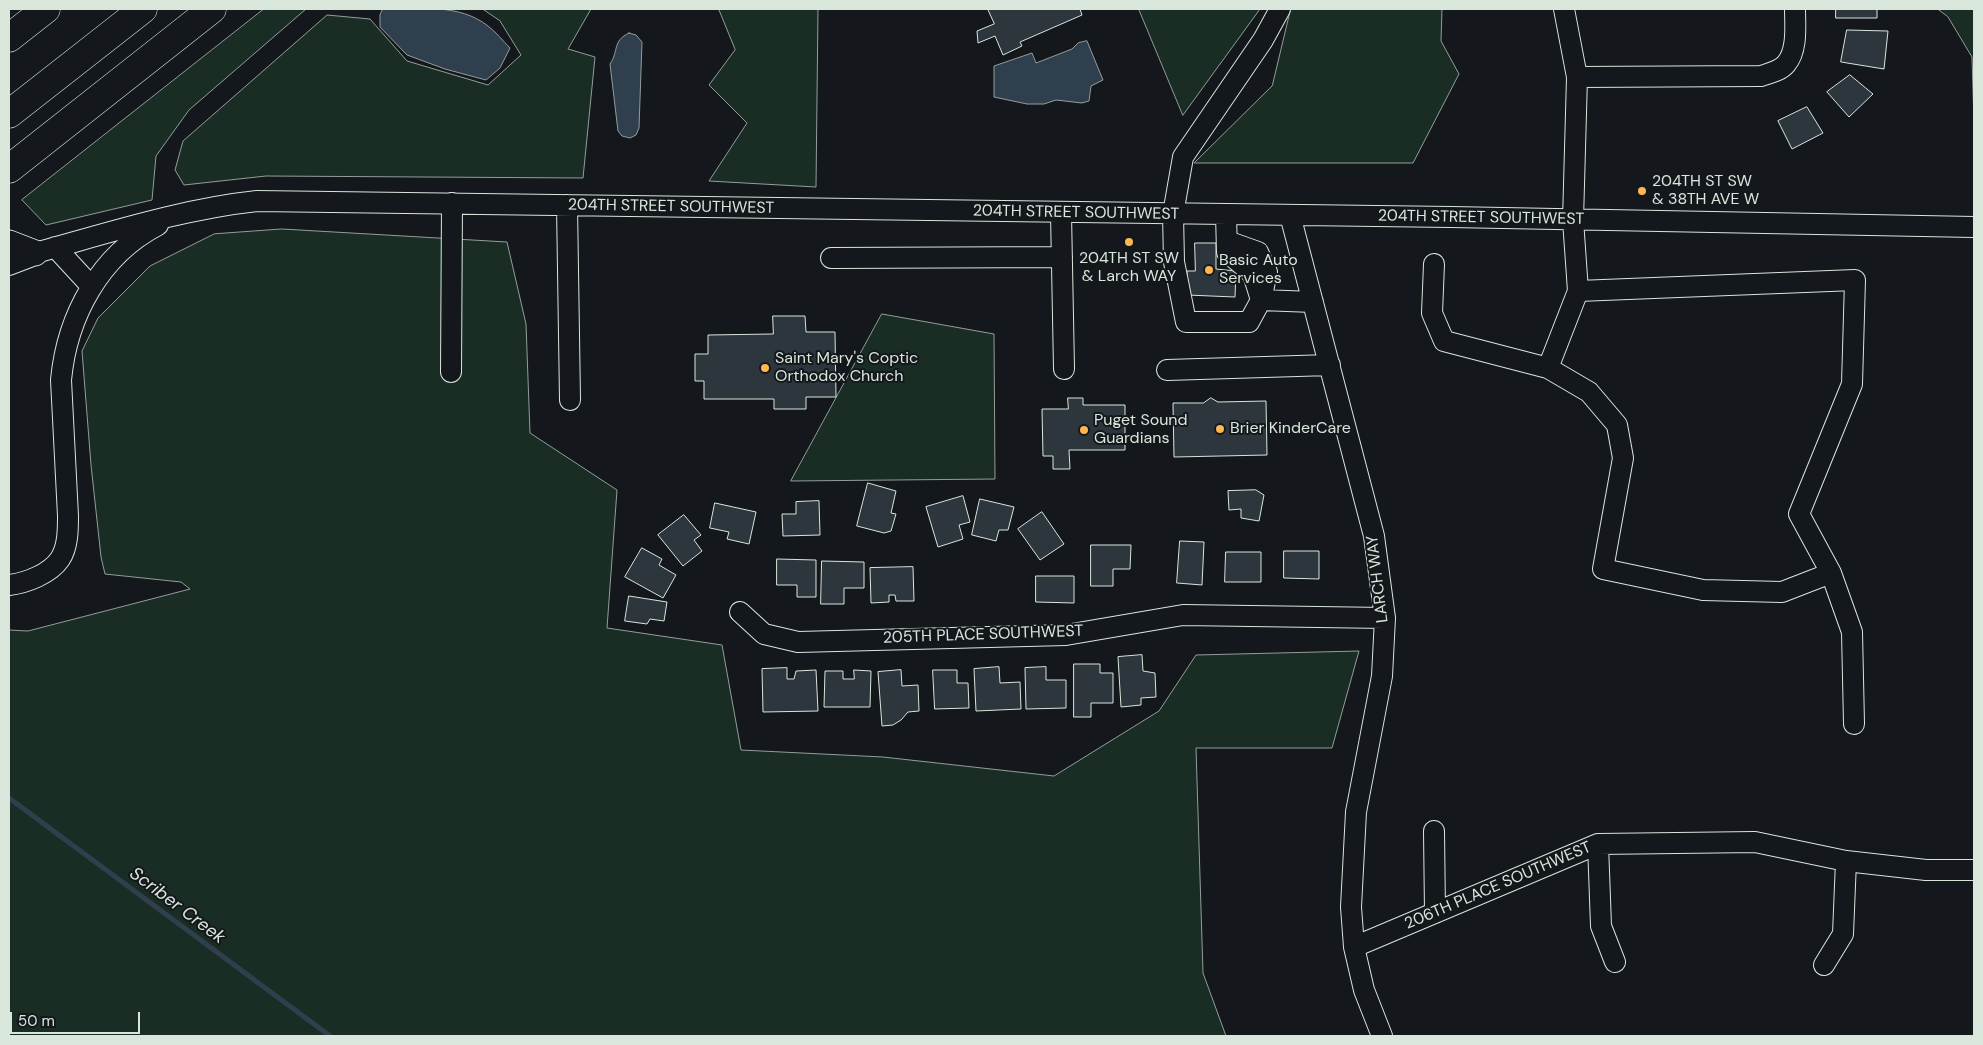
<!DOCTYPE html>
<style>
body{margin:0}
#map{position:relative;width:1983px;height:1045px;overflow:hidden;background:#14181c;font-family:"DM Sans",sans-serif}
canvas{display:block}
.frame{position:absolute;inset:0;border:10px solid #d8e6dc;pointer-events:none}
.scale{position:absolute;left:10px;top:1012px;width:130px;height:22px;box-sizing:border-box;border:2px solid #d8e6dc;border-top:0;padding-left:6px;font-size:15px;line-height:18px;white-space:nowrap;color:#d8e6dc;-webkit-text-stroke:4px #14181c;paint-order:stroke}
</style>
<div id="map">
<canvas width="1983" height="1045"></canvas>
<div class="frame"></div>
<div class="scale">50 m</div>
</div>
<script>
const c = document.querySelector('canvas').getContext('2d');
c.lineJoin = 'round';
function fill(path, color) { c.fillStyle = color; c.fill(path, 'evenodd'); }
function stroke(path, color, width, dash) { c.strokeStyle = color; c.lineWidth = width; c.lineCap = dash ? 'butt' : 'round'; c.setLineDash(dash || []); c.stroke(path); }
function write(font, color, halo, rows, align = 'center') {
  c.font = font + ' "DM Sans",sans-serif'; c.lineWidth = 4; c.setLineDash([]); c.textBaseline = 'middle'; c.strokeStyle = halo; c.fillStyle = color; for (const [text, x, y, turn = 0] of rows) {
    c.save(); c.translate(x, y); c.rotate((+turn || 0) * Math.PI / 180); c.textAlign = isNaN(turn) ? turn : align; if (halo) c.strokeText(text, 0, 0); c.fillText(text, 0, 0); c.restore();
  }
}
const green = new Path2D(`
 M 264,9 L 306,9 L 189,110 L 156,156 L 152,200 L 46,225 L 22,200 Z
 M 483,9 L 591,9 L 568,49 L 595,57 L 583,178 L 266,176 L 184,185 L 175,170 L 183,141 L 327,15 L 370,19 L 407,61 L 488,85 L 521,55 L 500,21 Z
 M 719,9 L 818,9 L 816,187 L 709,181 L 747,123 L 709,85 L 735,50 Z
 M 1139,9 L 1260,9 L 1183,115 Z
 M 1291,9 L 1442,9 L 1441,41 L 1459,74 L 1413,163 L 1194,163 L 1272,86 Z
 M 1938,9 L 1974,9 L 1974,123 L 1972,57 L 1948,17 Z
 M 282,229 L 507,242 L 526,324 L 530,433 L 617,490 L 607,628 L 722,645 L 741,750 L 883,757 L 1054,776 L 1159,711 L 1196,655 L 1359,651 L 1332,748 L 1196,748 L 1203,973 L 1226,1036 L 9,1036 L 9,630 L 28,631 L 190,589 L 181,582 L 105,574 L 101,557 L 91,465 L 82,351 L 98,318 L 150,266 L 214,234 Z
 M 882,314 L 994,334 L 995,479 L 791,481 Z`);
const water = new Path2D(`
 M 383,9 C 418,9 459,3 488,26 C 496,32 503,41 510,48 L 500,68 L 486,80 L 445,69 L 407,55 L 380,27 L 380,15 Z
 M 629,33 L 636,35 L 642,42 L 639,128 L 636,135 L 630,138 L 622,136 L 618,131 L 610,64 C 619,51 612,41 629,33 Z
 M 1087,41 L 1103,80 L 1091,86 L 1089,101 L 1082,103 L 1056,100 L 1044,104 L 1027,104 L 994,97 L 994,66 L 1032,53 L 1036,63 L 1072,49 L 1078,43 Z`);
const stream = new Path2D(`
 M 9,798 L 330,1036`);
const building = new Path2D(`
 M 988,9 L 1080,9 L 1082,15 L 1020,42 L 1022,46 L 1003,55 L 995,36 L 978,43 L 977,31 L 994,24 Z
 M 1836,9 L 1877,9 L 1877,18 L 1836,18 Z
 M 1847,30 L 1888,31 L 1884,69 L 1841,62 Z
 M 1850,75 L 1873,94 L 1849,117 L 1827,92 Z
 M 1807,107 L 1823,133 L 1792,149 L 1778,121 Z
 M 1195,243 L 1216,243 L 1216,269 L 1236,271 L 1235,297 L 1187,295 L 1187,271 L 1195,271 Z
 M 773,316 L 805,316 L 806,332 L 835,332 L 836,397 L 806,397 L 806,409 L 774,409 L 774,399 L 704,399 L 704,381 L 695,381 L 695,354 L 708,354 L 708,335 L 773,334 Z
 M 1068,398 L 1083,398 L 1083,405 L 1125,405 L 1125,450 L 1069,450 L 1070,469 L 1053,469 L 1053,456 L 1043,456 L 1042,409 L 1068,409 Z
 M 1211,398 L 1218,402 L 1266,401 L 1267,455 L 1174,457 L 1173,403 L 1203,403 Z
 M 868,483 L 896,491 L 891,513 L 896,514 L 891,531 L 884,533 L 857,526 Z
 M 1256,490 L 1264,495 L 1259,521 L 1241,518 L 1241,509 L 1229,510 L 1228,491 Z
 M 963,496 L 970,522 L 959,525 L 963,539 L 938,547 L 926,507 Z
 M 980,499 L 1014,507 L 1008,530 L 999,530 L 996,541 L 972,535 Z
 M 819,501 L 820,535 L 783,536 L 782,514 L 796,514 L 796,502 Z
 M 715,503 L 756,512 L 749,544 L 727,539 L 729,532 L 710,528 Z
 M 1042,512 L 1064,544 L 1040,560 L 1018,529 Z
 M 684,515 L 701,535 L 694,540 L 702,551 L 683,566 L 658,535 Z
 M 1180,541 L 1204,542 L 1202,585 L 1177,583 Z
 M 1091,545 L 1131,545 L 1130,569 L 1113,569 L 1113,586 L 1091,586 Z
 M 642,548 L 662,559 L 659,565 L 676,575 L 663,598 L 625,577 Z
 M 1284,551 L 1319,551 L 1319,579 L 1284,578 Z
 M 1226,552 L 1261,552 L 1261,582 L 1225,582 Z
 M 777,559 L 816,560 L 816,597 L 797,597 L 797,585 L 777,585 Z
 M 822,561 L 864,562 L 864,588 L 844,588 L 844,604 L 821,604 Z
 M 913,567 L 914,601 L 896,601 L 895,595 L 889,595 L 889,602 L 871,603 L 870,568 Z
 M 1036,576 L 1074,576 L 1074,603 L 1036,602 Z
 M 629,596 L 667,602 L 664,621 L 650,619 L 647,624 L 625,621 Z
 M 1142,655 L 1143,671 L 1155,673 L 1156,697 L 1141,698 L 1141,705 L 1121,707 L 1118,657 Z
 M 1074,664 L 1100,664 L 1100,673 L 1113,673 L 1113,703 L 1091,703 L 1091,717 L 1074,717 Z
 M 999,667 L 1000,683 L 1020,682 L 1021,709 L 976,711 L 974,669 Z
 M 1046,667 L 1046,680 L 1066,680 L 1066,708 L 1026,709 L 1025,668 Z
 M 787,668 L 787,679 L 794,679 L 796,671 L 816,670 L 818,711 L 763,712 L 762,669 Z
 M 854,670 L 871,671 L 870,707 L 824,707 L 825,671 L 843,671 L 843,679 L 854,679 Z
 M 901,670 L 902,686 L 918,685 L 919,711 L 908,712 L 901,720 L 893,725 L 882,726 L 878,672 Z
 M 933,670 L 957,670 L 957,683 L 968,683 L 969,708 L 935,709 Z`);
const minor = new Path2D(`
 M 1280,9 L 1263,40 L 1183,157 L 1173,214 L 1174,262 L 1186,322 L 1249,322 L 1261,300 L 1313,302
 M 1564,9 L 1577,77 L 1573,220 L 1578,291 L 1855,280 L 1852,384 L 1799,514 L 1831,573 L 1852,632 L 1854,724
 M 1577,77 L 1761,76 C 1770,73 1780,71 1786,64 C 1798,50 1795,25 1795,9
 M 567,205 L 570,400
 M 1061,213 L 1064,369
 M 1226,215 L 1227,252 L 1253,274 L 1261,300
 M 1290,215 L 1374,536 L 1385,618 L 1382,676 L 1356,812 L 1351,907 L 1354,947 L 1364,990 L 1382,1036
 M 1227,241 L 1258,252 L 1267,272 L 1263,291
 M 55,247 L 91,286
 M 831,258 L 1062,257
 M 1434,264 L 1432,313 L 1444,341 L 1548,368 L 1589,392 L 1617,425 L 1623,458 L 1603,569 L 1703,590 L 1782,592 L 1831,573
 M 9,265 L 30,257 L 35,253 C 108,233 182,209 257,201 L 1451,217 L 1974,227
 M 1548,368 L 1578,291
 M 1167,370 L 1330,365
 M 451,372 L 452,203
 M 9,585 C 26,583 50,574 60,559 C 68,547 68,530 68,516 L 61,380 C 67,316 100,255 158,225
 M 740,612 L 764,634 L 798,642 L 1066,635 L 1183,615 L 1385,618
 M 1434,831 L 1435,913
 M 1598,844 L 1601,926 L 1615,962
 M 1354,947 L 1598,844 L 1755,842 L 1846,861 L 1926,870 L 1974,870
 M 1824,965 L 1843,934 L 1846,861`);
const major = new Path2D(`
 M 9,243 L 35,253`);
const highway = new Path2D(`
 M 9,38 L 46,9
 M 9,114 L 143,9
 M 9,169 L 212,9`);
const markers = [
 [1642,191,5,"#ffb74d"],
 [1129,242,5,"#ffb74d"],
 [1209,270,5,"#ffb74d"],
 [765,368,5,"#ffb74d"],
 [1220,429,5,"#ffb74d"],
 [1084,430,5,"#ffb74d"]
];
const poiNames = [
 ["204TH ST SW",1652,182],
 ["& 38TH AVE W",1652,200],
 ["204TH ST SW",1129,259,"center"],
 ["& Larch WAY",1129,277,"center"],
 ["Basic Auto",1219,261],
 ["Services",1219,279],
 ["Saint Mary's Coptic",775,359],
 ["Orthodox Church",775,377],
 ["Puget Sound",1094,421],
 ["Guardians",1094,439],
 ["Brier KinderCare",1230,429]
];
const streetNames = [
 ["204TH STREET SOUTHWEST",671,207,1],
 ["204TH STREET SOUTHWEST",1076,213,1],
 ["204TH STREET SOUTHWEST",1481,218,1],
 ["LARCH WAY",1378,579,-97],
 ["205TH PLACE SOUTHWEST",983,635,-2],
 ["206TH PLACE SOUTHWEST",1498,886,-23]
];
const waterNames = [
 ["Scriber Creek",177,906,37]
];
fill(green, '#1a2d24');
stroke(green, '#939e99', 1);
fill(water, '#2f3f4d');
stroke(water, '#939e99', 1);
stroke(stream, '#2f3f4d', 5);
fill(building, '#2c363c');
stroke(building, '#d8e6dc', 1);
stroke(minor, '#d8e6dc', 22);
stroke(major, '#d8e6dc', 27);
stroke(highway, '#d8e6dc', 29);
stroke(minor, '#14181c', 20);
stroke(major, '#14181c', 25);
stroke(highway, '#14181c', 28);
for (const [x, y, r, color] of markers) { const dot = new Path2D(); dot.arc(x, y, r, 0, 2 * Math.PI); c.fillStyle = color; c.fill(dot); stroke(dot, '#14181c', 2); }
write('16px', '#d8e6dc', '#14181c', poiNames, 'left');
write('16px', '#d8e6dc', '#14181c', streetNames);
write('italic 18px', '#d8e6dc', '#14181c', waterNames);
</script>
